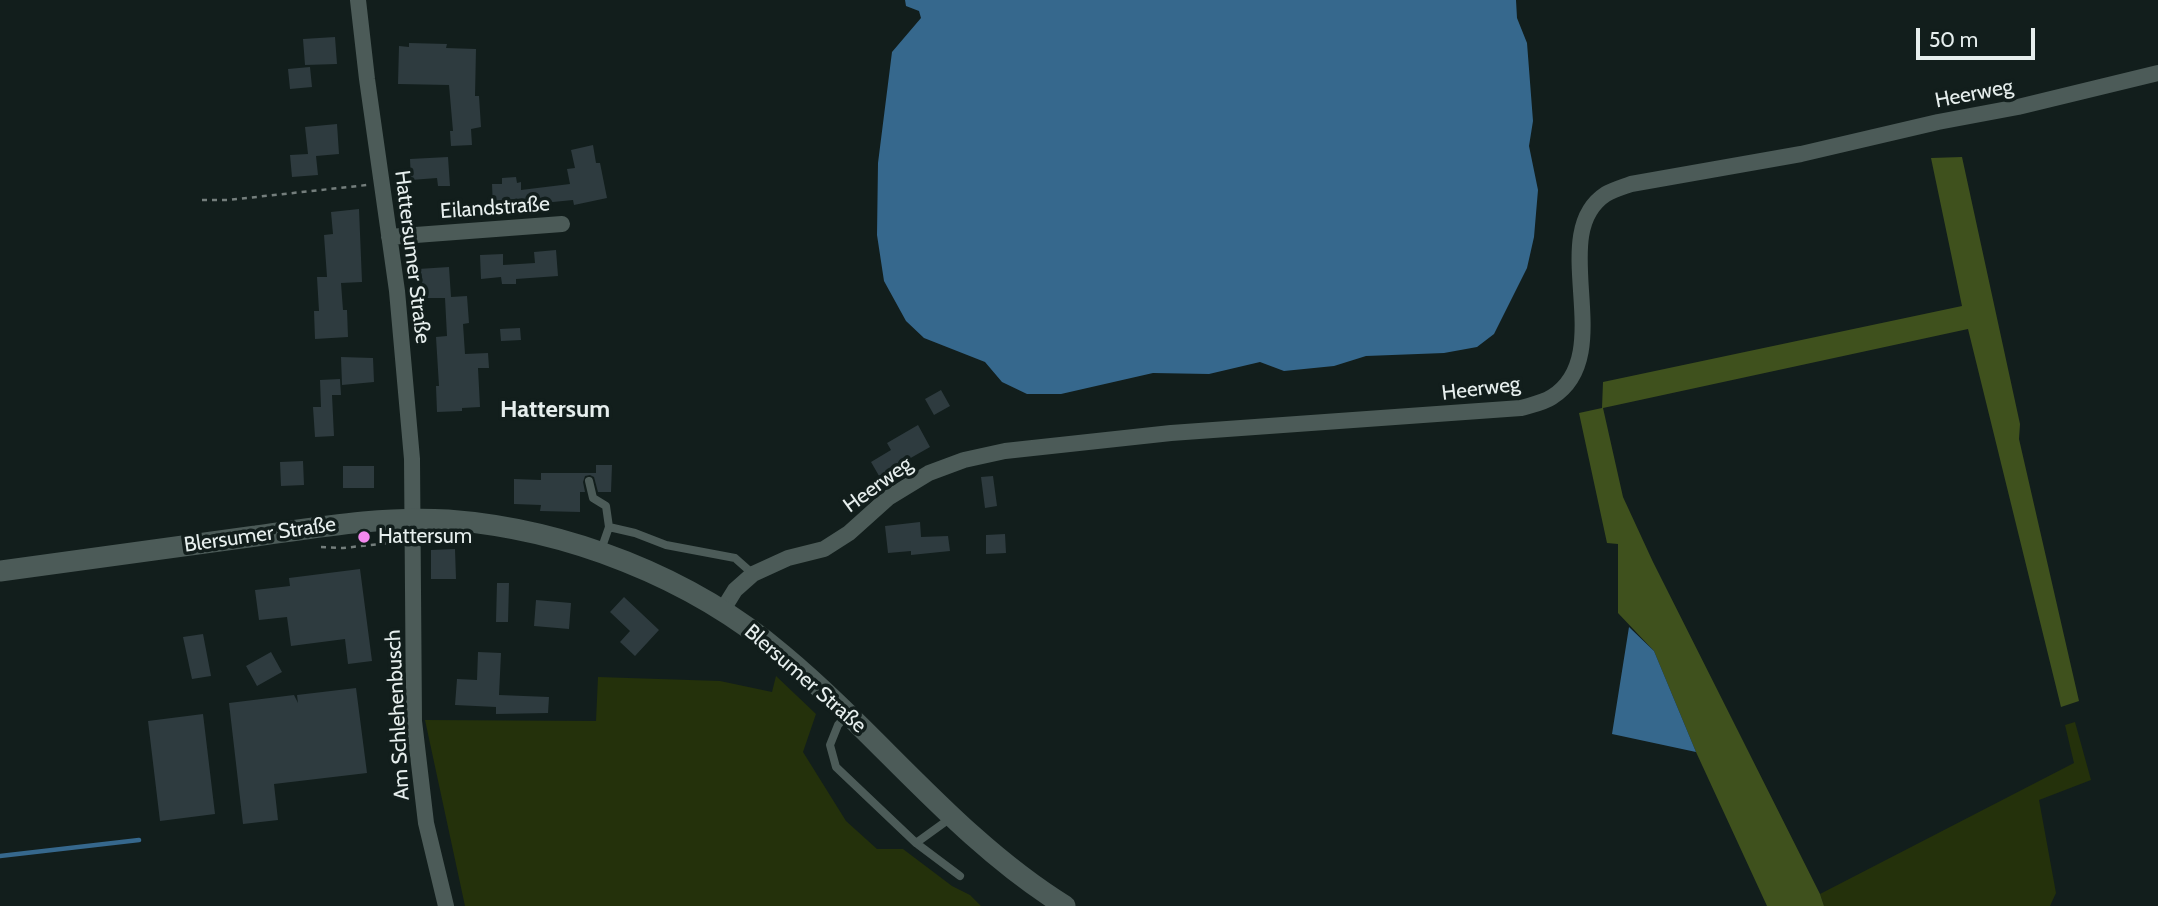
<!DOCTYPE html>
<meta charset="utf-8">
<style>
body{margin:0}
#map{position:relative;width:2158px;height:906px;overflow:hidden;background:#121e1c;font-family:Cabin,sans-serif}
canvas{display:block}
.scale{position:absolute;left:1916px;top:28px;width:119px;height:32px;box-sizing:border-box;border:4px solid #e6eeed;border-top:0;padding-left:9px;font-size:21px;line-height:24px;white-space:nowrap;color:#e6eeed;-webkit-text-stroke:5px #121e1c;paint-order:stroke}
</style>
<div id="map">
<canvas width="2158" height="906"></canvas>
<div class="scale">50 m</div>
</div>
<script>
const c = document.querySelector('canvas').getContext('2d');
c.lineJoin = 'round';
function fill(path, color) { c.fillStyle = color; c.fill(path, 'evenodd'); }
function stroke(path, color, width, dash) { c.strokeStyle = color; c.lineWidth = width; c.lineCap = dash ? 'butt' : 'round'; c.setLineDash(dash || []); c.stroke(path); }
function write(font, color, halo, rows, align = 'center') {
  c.font = font + ' Cabin,sans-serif'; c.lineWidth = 7; c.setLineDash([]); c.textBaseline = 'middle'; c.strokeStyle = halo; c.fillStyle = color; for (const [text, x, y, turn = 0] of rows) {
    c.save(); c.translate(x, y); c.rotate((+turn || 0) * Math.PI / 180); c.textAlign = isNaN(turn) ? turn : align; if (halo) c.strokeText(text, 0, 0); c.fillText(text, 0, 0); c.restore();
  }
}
const green = new Path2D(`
 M 776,676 L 816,714 L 803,752 L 846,821 L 877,849 L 903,849 L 952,886 L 970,895 L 981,906 L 465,906 L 425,720 L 596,721 L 598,677 L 720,681 L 772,692 Z
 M 2075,722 L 2091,780 L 2039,800 L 2056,893 L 2050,906 L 1824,906 L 1820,894 L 2074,763 L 2065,725 Z`);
const forest = new Path2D(`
 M 1962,157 L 2020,424 L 2019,439 L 2079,701 L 2061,707 L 1968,329 L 1603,408 L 1623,497 L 1653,562 L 1820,894 L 1824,906 L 1767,906 L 1696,752 L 1654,651 L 1618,613 L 1618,544 L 1607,543 L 1579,413 L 1602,408 L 1603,382 L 1962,306 L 1931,158 Z`);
const water = new Path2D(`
 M 905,0 L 1516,0 L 1517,18 L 1527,43 L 1533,121 L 1529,146 L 1538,190 L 1534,237 L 1527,268 L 1494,334 L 1477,347 L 1444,353 L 1366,356 L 1334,366 L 1284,371 L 1260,362 L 1209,374 L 1153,373 L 1061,394 L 1027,394 L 1002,382 L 985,362 L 924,338 L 906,321 L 884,281 L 877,235 L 878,163 L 892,52 L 921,18 L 919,11 L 906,6 Z
 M 1629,627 L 1654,651 L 1696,752 L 1612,734 Z`);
const stream = new Path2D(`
 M 0,856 L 139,840`);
const building = new Path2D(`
 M 335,37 L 337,64 L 305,65 L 303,39 Z
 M 409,43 L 447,44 L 446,48 L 476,49 L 475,96 L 479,96 L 481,127 L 471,129 L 472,145 L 451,146 L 450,131 L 453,131 L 449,85 L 398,84 L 399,46 L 409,47 Z
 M 310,67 L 312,87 L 290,89 L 288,69 Z
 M 337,124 L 339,154 L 316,156 L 318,175 L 292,177 L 290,155 L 308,154 L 305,127 Z
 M 593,145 L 596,163 L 600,163 L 607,198 L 574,205 L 573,200 L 493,208 L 492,184 L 502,184 L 502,178 L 516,177 L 517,183 L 521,182 L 521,190 L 570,184 L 567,169 L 575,168 L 571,150 Z
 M 448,157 L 450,186 L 438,186 L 437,178 L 411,180 L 410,159 Z
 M 359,209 L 362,282 L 341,283 L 343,310 L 347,310 L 348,337 L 315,339 L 314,311 L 319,311 L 317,277 L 327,277 L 324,235 L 333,234 L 331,212 Z
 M 556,250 L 558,276 L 516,279 L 516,284 L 502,284 L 501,277 L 481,279 L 480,255 L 503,254 L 503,265 L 535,263 L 534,252 Z
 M 449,267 L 451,297 L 467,296 L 469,323 L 463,324 L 465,354 L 488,353 L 489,368 L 478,368 L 480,407 L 462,408 L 462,411 L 437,412 L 436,386 L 439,386 L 436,337 L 447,336 L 445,298 L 419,298 L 418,269 Z
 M 520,328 L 521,340 L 501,341 L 500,329 Z
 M 341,357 L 373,358 L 374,382 L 342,385 Z
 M 340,379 L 341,395 L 332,395 L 334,436 L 315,437 L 313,407 L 321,407 L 320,380 Z
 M 941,390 L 950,406 L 934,415 L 925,399 Z
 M 918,425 L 930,447 L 900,464 L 902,469 L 882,481 L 871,462 L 891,450 L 887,443 Z
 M 303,461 L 304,485 L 281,486 L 280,462 Z
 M 596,465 L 612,465 L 611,492 L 598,492 L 594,477 L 590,475 L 585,476 L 583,482 L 585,492 L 580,492 L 580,512 L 540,511 L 541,505 L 514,504 L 514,479 L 541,480 L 541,473 L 596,473 Z
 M 343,466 L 374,466 L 374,488 L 343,488 Z
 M 993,476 L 997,506 L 985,508 L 981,477 Z
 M 920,522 L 921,537 L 948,536 L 950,551 L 911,555 L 911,551 L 888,553 L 885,526 Z
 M 1005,534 L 1006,553 L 986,554 L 986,535 Z
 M 455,549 L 456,579 L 431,579 L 431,550 Z
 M 360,569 L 372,661 L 348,664 L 345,639 L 291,646 L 287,617 L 259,620 L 255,590 L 290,586 L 289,578 Z
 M 497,583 L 509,583 L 508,622 L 496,622 Z
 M 624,597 L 659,630 L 635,656 L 620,642 L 630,631 L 610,612 Z
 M 536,600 L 571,603 L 569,629 L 534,626 Z
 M 203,634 L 211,676 L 192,679 L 183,637 Z
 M 271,652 L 282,672 L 257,686 L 246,666 Z
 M 478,652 L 501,653 L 499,695 L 549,697 L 548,713 L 496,714 L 496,707 L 455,705 L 457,679 L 477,680 Z
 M 356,688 L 367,773 L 274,784 L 278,820 L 243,824 L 229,703 L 294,695 L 298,703 L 297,695 Z
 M 203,714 L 215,814 L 160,821 L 148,721 Z`);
const path = new Path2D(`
 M 202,200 L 228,200 L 367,185
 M 321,547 L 343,548 L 398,542`);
const lane = new Path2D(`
 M 589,481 L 593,498 L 606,506 L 609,527 L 601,550
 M 609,527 L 635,533 L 666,545 L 735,558 L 753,574
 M 846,716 L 838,725 L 830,745 L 836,767 L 916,843 L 952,817
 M 916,843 L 960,876`);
const street = new Path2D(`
 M 358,0 L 367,79 L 397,291 L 412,459 L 414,721 L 426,823 L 446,906
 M 389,237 L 562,224
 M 722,611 L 735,590 L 753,574 L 788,558 L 824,549 L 849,533 L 888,498 L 929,473 L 964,460 L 1005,451 L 1171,433 L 1521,408 C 1531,405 1543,403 1552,397 C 1620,354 1544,234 1606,194 C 1613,190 1623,187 1631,184 L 1801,154 L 1938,122 L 2018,107 L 2158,73`);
const secondary = new Path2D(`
 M 0,571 C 86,560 171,548 256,536 C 320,527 383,516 448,520 C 567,529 691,577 783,655 C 880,736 957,839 1065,906`);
const markers = [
 [364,537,7,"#f589ef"]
];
const streetNames = [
 ["Heerweg",1974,94,-11],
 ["Eilandstraße",495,208,-4],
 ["Hattersumer Straße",412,257,83],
 ["Heerweg",1481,389,-7],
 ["Heerweg",878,485,-36],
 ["Blersumer Straße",260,535,-8],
 ["Blersumer Straße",805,679,41],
 ["Am Schlehenbusch",398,715,-93]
];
const poiNames = [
 ["Hattersum",378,537]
];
const quarterNames = [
 ["Hattersum",555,410]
];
fill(green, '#24310b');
fill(forest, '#3f511d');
fill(water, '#36688d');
stroke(stream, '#36688d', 4.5);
fill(building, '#2e3b3f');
stroke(path, '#747e7c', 2.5, [5, 5]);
stroke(lane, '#4c5b58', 8);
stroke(street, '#4c5b58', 16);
stroke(secondary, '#4c5b58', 21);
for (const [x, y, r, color] of markers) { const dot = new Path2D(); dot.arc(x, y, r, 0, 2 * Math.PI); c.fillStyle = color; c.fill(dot); stroke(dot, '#121e1c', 2.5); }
write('21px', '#e6eeed', '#121e1c', streetNames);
write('21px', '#e6eeed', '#121e1c', poiNames, 'left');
write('bold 24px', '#e6eeed', '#121e1c', quarterNames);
</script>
